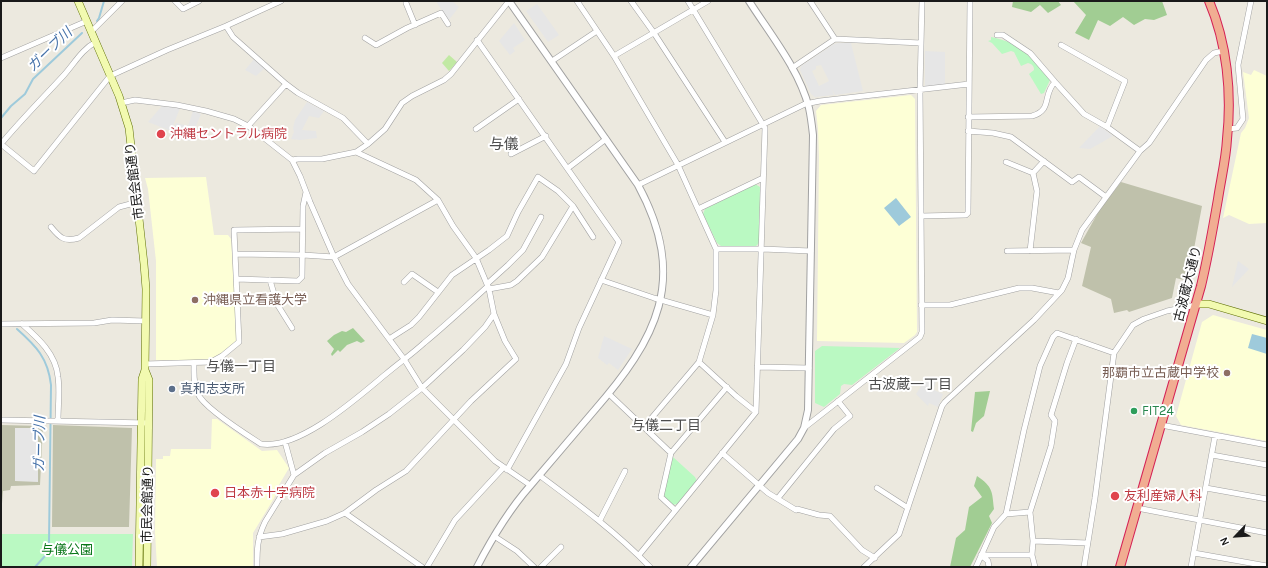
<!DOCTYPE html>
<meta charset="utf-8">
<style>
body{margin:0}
#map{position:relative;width:1268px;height:568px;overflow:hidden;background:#ece9df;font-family:Karla,sans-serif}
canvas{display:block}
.frame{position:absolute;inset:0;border:2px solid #1a1a1a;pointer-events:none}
.north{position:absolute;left:1216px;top:516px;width:40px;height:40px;-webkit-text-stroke:3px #fff;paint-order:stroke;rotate:245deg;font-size:11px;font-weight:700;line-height:16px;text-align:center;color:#1a1a1a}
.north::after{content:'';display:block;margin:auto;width:14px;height:18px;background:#1a1a1a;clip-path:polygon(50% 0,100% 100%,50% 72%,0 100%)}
</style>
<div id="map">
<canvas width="1268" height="568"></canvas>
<div class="frame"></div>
<div class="north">N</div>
</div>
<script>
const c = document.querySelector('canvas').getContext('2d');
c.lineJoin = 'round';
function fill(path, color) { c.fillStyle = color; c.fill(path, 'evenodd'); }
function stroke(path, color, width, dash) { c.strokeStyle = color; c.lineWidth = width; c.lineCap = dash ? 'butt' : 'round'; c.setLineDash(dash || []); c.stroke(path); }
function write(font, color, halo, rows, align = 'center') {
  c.font = font + ' Karla,"Noto Sans JP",sans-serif'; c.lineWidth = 4; c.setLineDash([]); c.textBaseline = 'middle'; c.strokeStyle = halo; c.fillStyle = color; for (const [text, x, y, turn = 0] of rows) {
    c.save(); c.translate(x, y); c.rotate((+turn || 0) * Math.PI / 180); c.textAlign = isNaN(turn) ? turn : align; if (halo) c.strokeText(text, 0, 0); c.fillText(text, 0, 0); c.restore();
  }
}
const education = new Path2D(`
 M 1254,70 L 1267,76 L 1267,223 L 1249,224 L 1229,215 L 1223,218 L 1241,133 L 1245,128 L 1249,118 L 1243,72 L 1251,75 Z
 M 911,95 L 915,99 L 917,332 L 915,335 L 904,343 L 817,341 L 819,157 L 818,129 L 816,111 L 821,105 Z
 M 206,177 L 214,235 L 228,235 L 231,239 L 237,340 L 223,353 L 208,360 L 156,360 L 156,261 L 148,189 L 145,178 Z
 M 1213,315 L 1267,330 L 1267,441 L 1181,425 L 1176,416 L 1202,322 Z
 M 212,419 L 217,419 L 262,451 L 277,450 L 289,468 L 276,490 L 275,496 L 273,500 L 253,533 L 253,567 L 157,567 L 155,532 L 156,459 L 163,459 L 163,456 L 170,456 L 171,449 L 211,449 Z`);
const construction = new Path2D(`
 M 1121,182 L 1202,206 L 1188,281 L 1176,278 L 1172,298 L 1129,312 L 1127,310 L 1114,313 L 1111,299 L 1082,286 L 1091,247 L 1081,243 L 1100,209 Z
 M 1,425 L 43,426 L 40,485 L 11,486 L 10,490 L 3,491 L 1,516 Z
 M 53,425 L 132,428 L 129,527 L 52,527 Z`);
const grass = new Path2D(`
 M 449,55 L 457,62 L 449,71 L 442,63 Z`);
const forest = new Path2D(`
 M 1013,1 L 1058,1 L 1061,5 L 1048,13 L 1040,5 L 1031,12 L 1012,7 Z
 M 1073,1 L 1162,1 L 1167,15 L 1154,20 L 1145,19 L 1134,25 L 1123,17 L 1110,26 L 1098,20 L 1089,40 L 1075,33 L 1086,15 Z
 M 353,328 L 365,341 L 361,343 L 357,341 L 347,345 L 340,352 L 338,350 L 332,356 L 331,354 L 334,349 L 327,341 L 334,335 L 342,331 L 346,332 Z
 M 990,391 L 984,416 L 976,423 L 973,432 L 971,431 L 975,392 Z
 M 977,476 C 993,487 992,491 994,509 L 989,516 L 992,523 L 970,567 L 950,567 L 956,538 L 965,530 L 969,507 L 982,497 L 974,486 Z`);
const park = new Path2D(`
 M 991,37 C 1022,43 1031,57 1050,80 L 1044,93 L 1041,94 L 1029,74 L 1034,70 C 1034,66 1032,64 1028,63 L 1021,66 L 1014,52 L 1011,51 L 1002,54 L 992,43 L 988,41 L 991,40 Z
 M 755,184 L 760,187 L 759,243 L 756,246 L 721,246 L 717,243 L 703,214 L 705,209 Z
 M 822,346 L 900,348 L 852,385 L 844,384 L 841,386 L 840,394 L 824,407 L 815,403 L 815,351 Z
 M 673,457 L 695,477 L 697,481 L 677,504 L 673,505 L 665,498 L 663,494 Z
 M 1,534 L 133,534 L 132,567 L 1,567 Z`);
const parking = new Path2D(`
 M 436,1 L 452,1 L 459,7 L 448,21 Z
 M 537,4 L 559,35 L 548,42 L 526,11 Z
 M 514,23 L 525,40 L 513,48 L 515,51 L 510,55 L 499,41 Z
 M 838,43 L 851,43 L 863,91 L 835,95 L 832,89 L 834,95 L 815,97 L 811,94 L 800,70 L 801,66 L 834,44 ZM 821,65 L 829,81 L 819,86 L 812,71 L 816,69 L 816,66 Z
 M 925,51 L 945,52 L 945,85 L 925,86 Z
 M 255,58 L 265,68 L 256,76 L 245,70 Z
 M 307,102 L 324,111 L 319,118 L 309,116 L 302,130 L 316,131 L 317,138 L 300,140 L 291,139 L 294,132 L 293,128 L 295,120 Z
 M 162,106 L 180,108 L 171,131 L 148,122 Z
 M 193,111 L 201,114 L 190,141 L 171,133 L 176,123 L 188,126 Z
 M 1100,126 L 1113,136 L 1090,149 L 1079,148 Z
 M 1238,261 L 1249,269 L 1232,287 Z
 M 604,336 L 632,349 L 618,370 L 609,363 L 607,365 L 598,358 Z
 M 927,377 L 936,381 L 934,390 L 943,394 L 938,407 L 929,403 L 928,406 L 916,394 Z
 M 15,428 L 38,428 L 38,482 L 15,481 Z`);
const water = new Path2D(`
 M 896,198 L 911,217 L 899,226 L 884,208 Z
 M 1252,334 L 1267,338 L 1267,354 L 1248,348 Z`);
const stream = new Path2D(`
 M 97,21 L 99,18 L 104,1
 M 1,118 L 11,106 L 25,94 L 33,79 L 82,33
 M 17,329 C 36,346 48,358 51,385 L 49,542 L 45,556 L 35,567`);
const minor = new Path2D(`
 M 175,1 L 183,9 L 199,1
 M 406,1 L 406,3 L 415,25
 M 577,1 L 614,56 L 678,165 L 716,249 L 716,290 L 713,315 L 699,362 L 644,427
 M 631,1 L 654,33 L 725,142
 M 810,1 L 835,39
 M 226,26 L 233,37 L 286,84 L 298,93 L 343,118 L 368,144
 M 92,31 L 122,1
 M 997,35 L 1003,35 L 1030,53 L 1055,82 L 1084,114 L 1107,127 L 1140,151
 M 365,38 L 376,45 L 407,28 L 441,13 L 448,24
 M 477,40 L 619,242 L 579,328 L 566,364 L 507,470
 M 1061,45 L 1125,81 L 1107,127
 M 614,56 L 708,1
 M 1,58 L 87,21
 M 552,61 L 597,31
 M 792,68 L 835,39 L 921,43
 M 121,103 L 135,100 L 177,105 L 206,111 L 234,119 L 248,126 L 259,134 L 292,160 L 300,176 L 310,202 L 334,257 L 348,284 L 404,359 L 422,388 L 495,461 L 530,485
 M 968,117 L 1032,116 C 1053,110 1042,95 1055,82
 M 248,126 L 286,84
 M 476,129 L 519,99
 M 1228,129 L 1237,128 L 1243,119 L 1238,65 L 1251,1
 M 968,131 L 993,133 L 1011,137 L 1072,182 L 1079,177 L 1106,197
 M 1,144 L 34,171 L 110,76 L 167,50 L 226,26 L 281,1
 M 1,144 C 21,120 43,98 64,75 C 74,64 82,49 96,42
 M 511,154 L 546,136
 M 292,160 L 298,159 L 322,159 L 356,152 L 368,144 L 385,129 L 402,103 L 412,96 L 444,80 L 451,74 L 509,1
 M 1006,162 L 1033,173
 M 568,168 L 606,139
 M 638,185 L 805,104 L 820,101 L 969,84
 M 698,209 L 763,178
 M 921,216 L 966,215 L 968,213 L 970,1
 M 51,227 C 60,238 64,242 79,238 L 119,207 L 138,202
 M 716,249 L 762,249 L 811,251
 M 1007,251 L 1074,250
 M 1030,251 L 1037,191 L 1033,173 L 1044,161
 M 235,254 L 303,255 L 334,257 L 438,200
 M 236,279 L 298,281 L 302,277 L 303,206 L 306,192
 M 270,280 L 277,304 L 292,328
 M 601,280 L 654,298 L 713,315
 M 404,282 L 412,274 L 438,292
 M 487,284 L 508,265 L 523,250 L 541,217
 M 489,289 L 511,285 L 517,281 L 542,257 L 573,206
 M 921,305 L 950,305 L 1019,288 L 1032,288 L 1059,293
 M 1,324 L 94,323 L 112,320 L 145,321
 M 22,324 C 38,338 56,354 58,377 C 60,391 58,406 58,421
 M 389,339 L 411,325 L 419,317 L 452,275 L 489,250 L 507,236 L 518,212 L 538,177 L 558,191 L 573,206 L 593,237
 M 699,362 L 736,396 L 756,412
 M 194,363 C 194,373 193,385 198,394 C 204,408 247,435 261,444 C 300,450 358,397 386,374 C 399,363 412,354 424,343 C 446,325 467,305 488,286
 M 145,364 L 211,362 L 222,356 L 239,342 L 234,230 L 303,229
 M 757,367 L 809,368
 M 609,394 L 671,453
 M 1,420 L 149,423
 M 1161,425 L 1267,445
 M 804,428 L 920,337 L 922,332 L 920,90 L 922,1
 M 285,442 L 294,475
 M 722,453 L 768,493 L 796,510
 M 1212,455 L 1267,465
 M 539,475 C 578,504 616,532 650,567
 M 877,488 L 908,508
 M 1206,488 L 1267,499
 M 778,498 L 834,429 L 850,416 L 838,401
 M 1137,508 L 1267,533
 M 797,509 L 819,515 L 830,516 L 862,550 L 875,558
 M 675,510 L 661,497 L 671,453 L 727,387
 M 345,513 L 422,567
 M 1006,514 L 1030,512
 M 600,520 L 625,471
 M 494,536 L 517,551 L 534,567
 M 259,537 L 282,534 L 327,521 L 345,513 L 376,490 L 406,471 L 471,401 L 516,359 L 505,341 L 494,314 L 489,289 L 476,258 L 453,226 L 438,200 L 416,180 L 356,152
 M 1033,541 L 1088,543
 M 1194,553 L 1267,566
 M 639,555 L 756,412 L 765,128 L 688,1
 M 981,555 L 1032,555
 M 981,555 L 988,561 L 989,567
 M 257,567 C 257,549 257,539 265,522 L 294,475 L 325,453 L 362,432 L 389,414 L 422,388 L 463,350 L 485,327 L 494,314
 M 427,567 L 455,520 L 503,468
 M 541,567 L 561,547
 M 864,567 L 899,534 L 942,406 L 945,402 L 1034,320 L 1062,290 L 1068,278 L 1074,250 L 1082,230 L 1140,151 L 1149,143 L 1206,60 L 1214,53 L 1223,51
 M 976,567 L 994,527 L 1006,514 L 1024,430 L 1040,366 L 1053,337 L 1057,333 L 1114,353
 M 1035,567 L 1032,555 L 1033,541 L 1030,512 L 1051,446 L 1055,421 L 1051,415 L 1067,363 L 1076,339
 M 1084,567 L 1095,498 L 1114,353 L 1133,325 L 1144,319 L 1167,311 L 1196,305
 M 1191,567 L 1215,436`);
const tertiary = new Path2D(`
 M 477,567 C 492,538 508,511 530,486 C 551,461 572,437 593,412 C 657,339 689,279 638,185 L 509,1
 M 691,567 L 798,439 L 804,428 L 808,410 L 813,135 C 812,126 811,117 809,108 C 799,69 770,34 749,1`);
const secondary = new Path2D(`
 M 78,1 L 119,96 L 129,128 L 144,264 L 146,289 L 145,370 L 142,379 L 139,567
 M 1197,304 L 1209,304 L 1267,321
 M 145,370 L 149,380 L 147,567`);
const trunk = new Path2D(`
 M 1120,567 L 1201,286 C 1208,257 1213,228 1218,199 C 1221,179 1226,159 1227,139 C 1232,93 1227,43 1209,1`);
const markers = [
 [161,134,5,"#e0444e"],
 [195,300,4,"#8d6e63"],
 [1227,373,4,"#8d6e63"],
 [172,389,4,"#5c6f8a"],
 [1134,411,4,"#2e9e5b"],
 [215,493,5,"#e0444e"],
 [1115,496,5,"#e0444e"]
];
const healthNames = [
 ["沖縄セントラル病院",170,134],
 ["日本赤十字病院",224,493],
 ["友利産婦人科",1124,496]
];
const streetNames = [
 ["市民会館通り",135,181,-97],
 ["古波蔵大通り",1188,284,-76],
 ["市民会館通り",148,504,-89]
];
const educationNames = [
 ["沖縄県立看護大学",203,300],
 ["那覇市立古蔵中学校",1219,373,"right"]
];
const serviceNames = [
 ["真和志支所",180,389]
];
const leisureNames = [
 ["FIT24",1142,411]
];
const parkNames = [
 ["与儀公園",67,550]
];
const waterNames = [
 ["ガーブ川",50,50,-44],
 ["ガーブ川",40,444,-89]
];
const neighbourhoodNames = [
 ["与儀一丁目",241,367],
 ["古波蔵一丁目",910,385],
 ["与儀二丁目",666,426]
];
const quarterNames = [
 ["与儀",504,145]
];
fill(education, '#fdffd6');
fill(construction, '#bfc1ab');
fill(grass, '#c1e9a3');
fill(forest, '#a1cd93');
fill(park, '#baf9c2');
fill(parking, '#e6e6e6');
fill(water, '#9ecadb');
stroke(stream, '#9ecadb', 2);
stroke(minor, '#a1a1a1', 6);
stroke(tertiary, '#a1a1a1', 8);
stroke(secondary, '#5e6f04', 8);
stroke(trunk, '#d52155', 10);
stroke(minor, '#fff', 5);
stroke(tertiary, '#fff', 6);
stroke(secondary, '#f2fab0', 7);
stroke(trunk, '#f1ad92', 8);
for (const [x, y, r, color] of markers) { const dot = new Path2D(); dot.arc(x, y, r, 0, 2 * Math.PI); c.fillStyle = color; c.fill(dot); stroke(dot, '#fff', 1.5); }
write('13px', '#be3a42', '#fff', healthNames, 'left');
write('13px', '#1a1a1a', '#fff', streetNames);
write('13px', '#785e54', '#fff', educationNames, 'left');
write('13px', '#4e5e75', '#fff', serviceNames, 'left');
write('13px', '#27864d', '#fff', leisureNames, 'left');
write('13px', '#0a7719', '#fff', parkNames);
write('italic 14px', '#4773aa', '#fff', waterNames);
write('14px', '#4d4d4d', '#fff', neighbourhoodNames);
write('15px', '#4d4d4d', '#fff', quarterNames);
</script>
